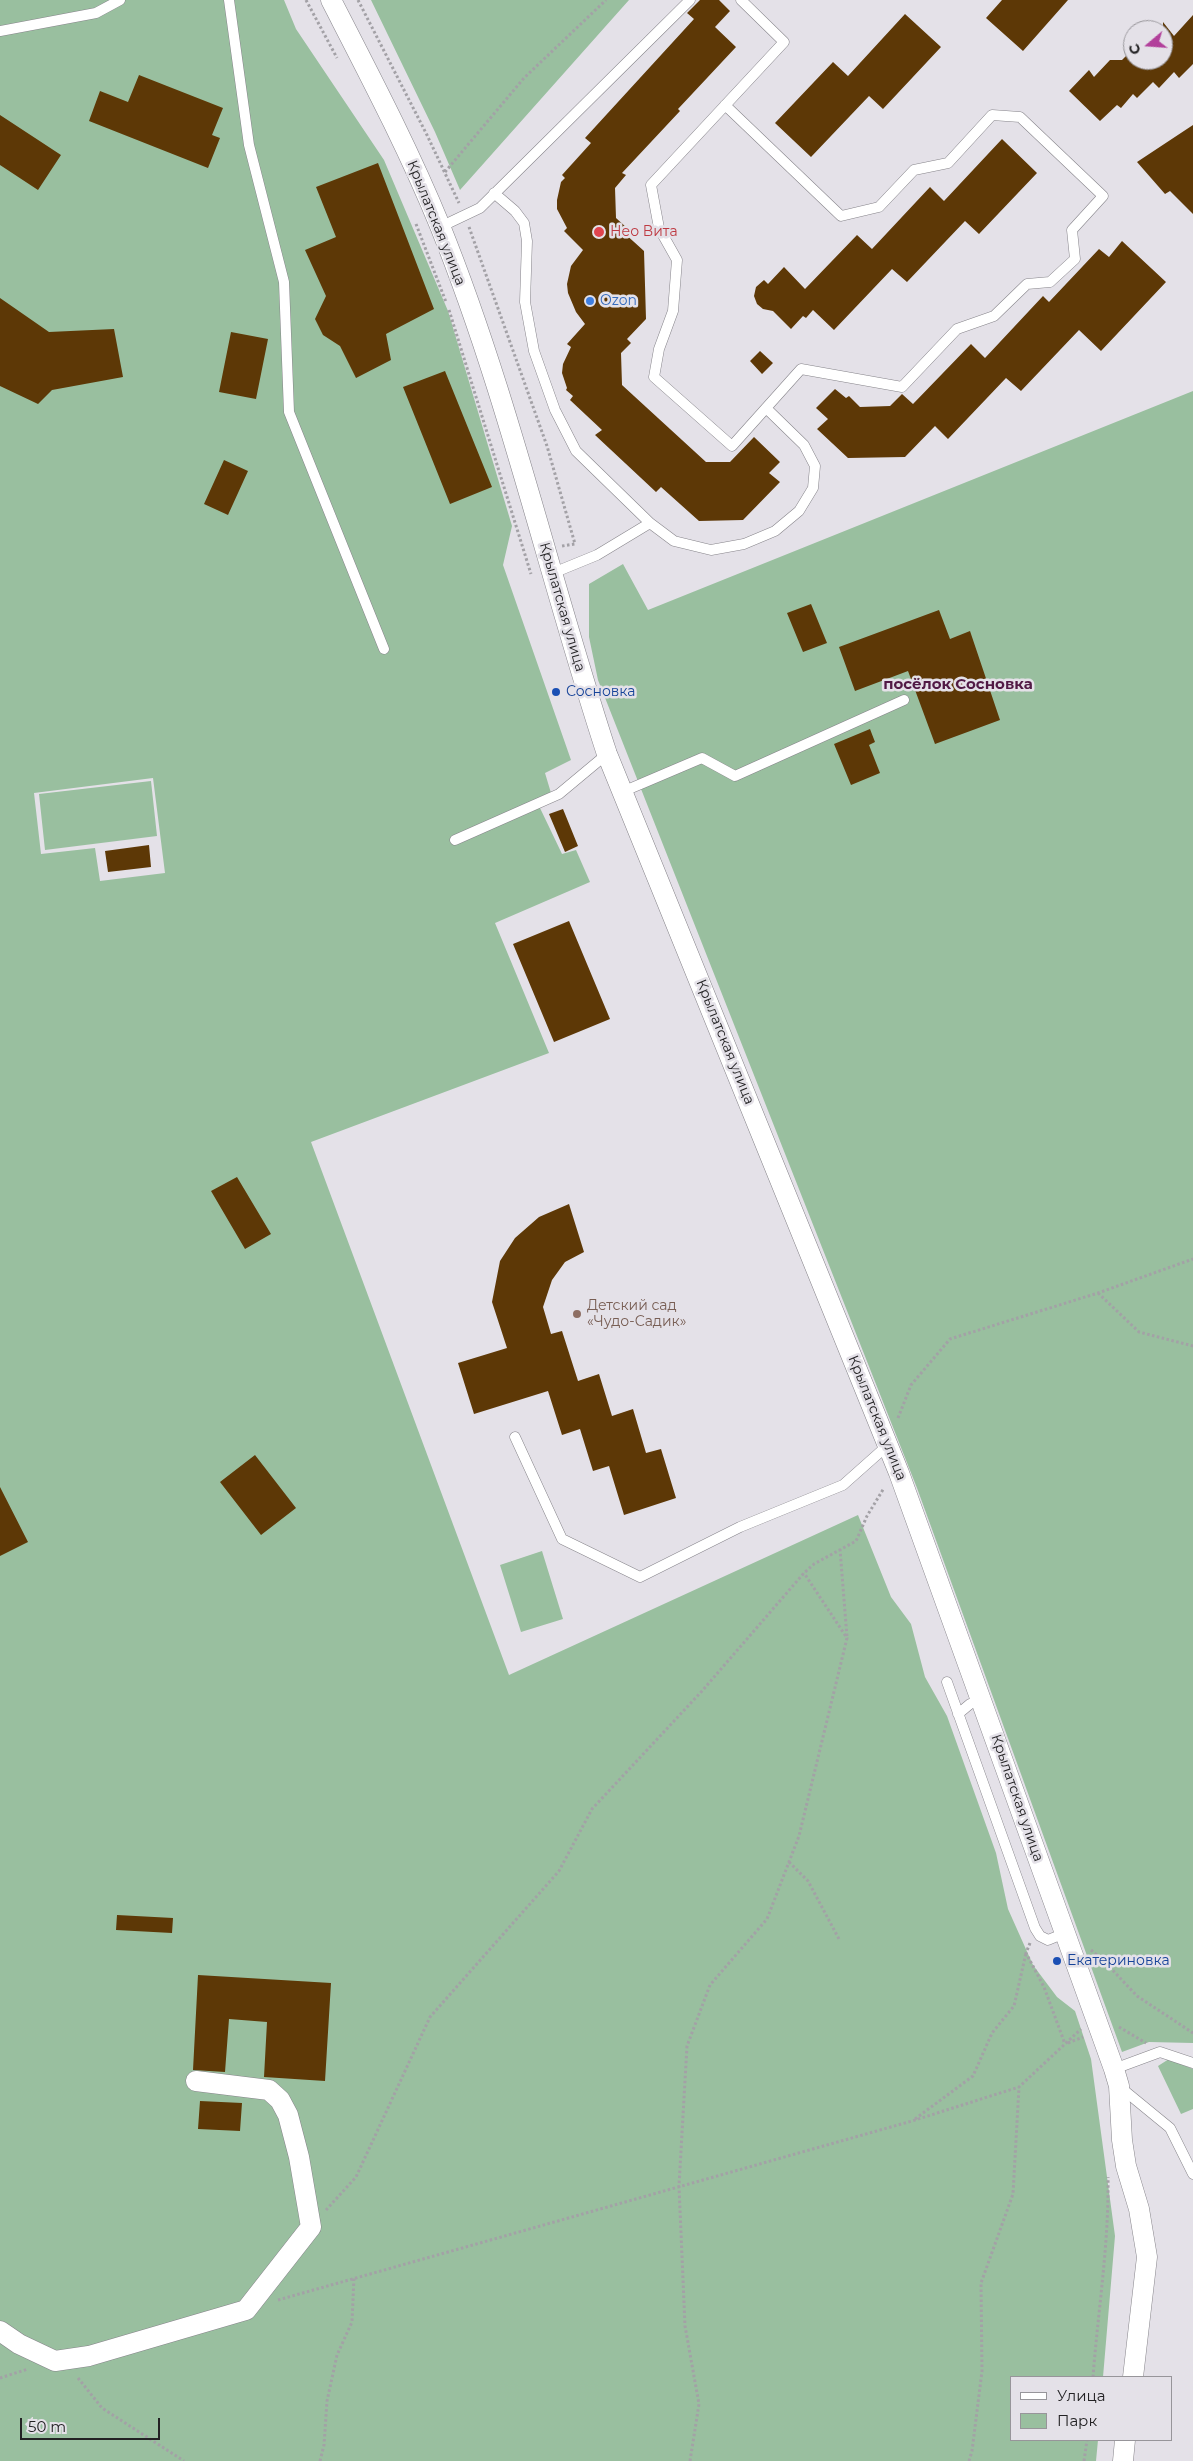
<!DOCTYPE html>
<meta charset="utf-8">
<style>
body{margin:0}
#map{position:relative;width:1193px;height:2461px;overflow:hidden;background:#e4e1e8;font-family:Montserrat,sans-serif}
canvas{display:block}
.legend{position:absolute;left:1010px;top:2376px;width:162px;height:65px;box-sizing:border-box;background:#e4e1e8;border:1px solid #97959a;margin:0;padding:6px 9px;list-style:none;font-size:15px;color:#232224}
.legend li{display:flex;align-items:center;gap:10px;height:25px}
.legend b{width:25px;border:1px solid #97959a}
.north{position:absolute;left:1123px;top:20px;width:50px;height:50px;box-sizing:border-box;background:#e4e1e8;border:1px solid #97959a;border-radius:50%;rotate:252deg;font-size:14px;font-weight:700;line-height:20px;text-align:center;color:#232224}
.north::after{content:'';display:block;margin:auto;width:18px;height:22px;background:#b2409b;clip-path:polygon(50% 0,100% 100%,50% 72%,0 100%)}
.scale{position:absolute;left:20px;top:2418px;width:140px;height:22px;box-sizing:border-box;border:2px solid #232224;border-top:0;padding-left:6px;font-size:15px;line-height:18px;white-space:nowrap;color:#232224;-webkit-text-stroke:4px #e4e1e8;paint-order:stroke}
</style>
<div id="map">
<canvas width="1193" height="2461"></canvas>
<ul class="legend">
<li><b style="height:6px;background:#fff"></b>Улица</li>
<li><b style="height:14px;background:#99bf9f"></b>Парк</li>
</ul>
<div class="north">С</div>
<div class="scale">50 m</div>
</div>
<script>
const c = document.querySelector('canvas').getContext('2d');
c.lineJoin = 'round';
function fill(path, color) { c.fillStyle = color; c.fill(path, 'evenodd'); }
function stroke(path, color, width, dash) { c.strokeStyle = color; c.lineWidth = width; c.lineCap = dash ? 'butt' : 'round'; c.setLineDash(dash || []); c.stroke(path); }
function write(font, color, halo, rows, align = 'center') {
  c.font = font + ' Montserrat,sans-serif'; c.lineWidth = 5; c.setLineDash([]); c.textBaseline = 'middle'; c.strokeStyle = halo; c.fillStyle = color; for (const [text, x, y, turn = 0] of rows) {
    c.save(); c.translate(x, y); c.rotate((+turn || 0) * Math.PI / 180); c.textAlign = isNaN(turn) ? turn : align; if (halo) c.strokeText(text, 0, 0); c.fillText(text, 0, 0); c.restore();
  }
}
const green = new Path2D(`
 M 0,0 L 284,0 L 296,29 L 384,160 L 448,311 L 512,526 L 503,565 L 571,760 L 545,773 L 551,793 L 540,808 L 562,854 L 576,850 L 590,882 L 495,923 L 549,1053 L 311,1142 L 509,1675 L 858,1515 L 891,1597 L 911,1624 L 925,1677 L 947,1716 L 996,1853 L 1008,1909 L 1033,1965 L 1057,1997 L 1075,2011 L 1091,2059 L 1115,2236 L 1103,2377 L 1012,2377 L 1012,2440 L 1098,2440 L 1096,2461 L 0,2461 ZM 153,778 L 165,873 L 100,881 L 95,848 L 41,854 L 34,793 Z
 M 371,0 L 629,0 L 460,190 L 435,132 Z
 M 1193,391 L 1193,2043 L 1149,2042 L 1122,2052 L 917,1488 L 598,680 L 589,637 L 589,584 L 623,564 L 648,610 Z
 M 151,781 L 157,836 L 45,850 L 39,794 Z
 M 542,1551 L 563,1619 L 521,1632 L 500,1565 Z
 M 1169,2059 L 1193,2069 L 1193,2109 L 1181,2114 L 1158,2066 Z`);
const building = new Path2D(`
 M 700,0 L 719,0 L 730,11 L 715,27 L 736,47 L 678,109 L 680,111 L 622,173 L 626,175 L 615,188 L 616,218 L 627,228 L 623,232 L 644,251 L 646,319 L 627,339 L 631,343 L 621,353 L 622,385 L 706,462 L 730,462 L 754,437 L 780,462 L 769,473 L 780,482 L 743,520 L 699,521 L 661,487 L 656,492 L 595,435 L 602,430 L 570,400 L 573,396 L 566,390 L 567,388 L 562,373 L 563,364 L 571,347 L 567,344 L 585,324 L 576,312 L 568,293 L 567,284 L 571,266 L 583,250 L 564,231 L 567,228 L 557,209 L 557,200 L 561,182 L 565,178 L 562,175 L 591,143 L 585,138 L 694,19 L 687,13 Z
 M 1002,0 L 1068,0 L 1023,51 L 986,18 Z
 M 905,14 L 941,47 L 883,109 L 869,96 L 811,157 L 775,123 L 833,62 L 848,76 Z
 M 1193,15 L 1193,64 L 1179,78 L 1174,72 L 1159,88 L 1153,82 L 1137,98 L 1133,94 L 1121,108 L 1117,105 L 1100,121 L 1069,91 L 1089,70 L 1094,77 L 1110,60 L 1122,60 L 1130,52 L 1133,60 L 1163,60 L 1163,22 L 1174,36 Z
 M 139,75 L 223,108 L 212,135 L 220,138 L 208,168 L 89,121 L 100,91 L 128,102 Z
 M 0,115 L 61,155 L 38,190 L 0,165 Z
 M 1193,125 L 1193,214 L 1170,191 L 1165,194 L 1137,162 Z
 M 1002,139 L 1037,173 L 979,234 L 965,221 L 907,282 L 892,269 L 834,330 L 813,310 L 806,318 L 803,316 L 791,329 L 773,311 L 763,309 L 757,304 L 754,296 L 756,287 L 764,280 L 768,284 L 784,267 L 805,289 L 857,235 L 872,249 L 930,187 L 944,201 Z
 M 378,163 L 434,309 L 386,334 L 391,360 L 356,378 L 340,346 L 323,335 L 315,319 L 326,296 L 305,250 L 336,237 L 316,187 Z
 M 1122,241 L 1166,282 L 1101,351 L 1079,330 L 1021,391 L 1006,378 L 948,439 L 935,426 L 905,457 L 848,458 L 817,429 L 828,419 L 816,408 L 835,389 L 846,398 L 849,396 L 860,407 L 890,406 L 902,394 L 913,404 L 971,344 L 985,358 L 1043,296 L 1049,302 L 1099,249 L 1109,257 Z
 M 0,298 L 49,332 L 114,329 L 123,377 L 52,390 L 38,404 L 0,386 Z
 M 231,332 L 268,339 L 256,399 L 219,392 Z
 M 760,351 L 773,363 L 762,374 L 750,361 Z
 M 445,371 L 492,487 L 450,504 L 403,387 Z
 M 224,460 L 248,471 L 228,515 L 204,504 Z
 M 811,604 L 827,643 L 803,652 L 787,613 Z
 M 939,610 L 950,639 L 970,631 L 1000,720 L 935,744 L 908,671 L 855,691 L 839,647 Z
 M 870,729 L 875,742 L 869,745 L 880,773 L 851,785 L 834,744 Z
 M 563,809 L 578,846 L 565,852 L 549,814 Z
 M 149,845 L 151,867 L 108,872 L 105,851 Z
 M 569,921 L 610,1019 L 554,1042 L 513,944 Z
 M 237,1177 L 271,1234 L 245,1249 L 211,1191 Z
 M 569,1204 L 584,1252 L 565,1262 L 552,1280 L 543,1307 L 551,1334 L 562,1331 L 578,1381 L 599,1374 L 612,1416 L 633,1409 L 646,1453 L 661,1449 L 676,1498 L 624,1515 L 609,1466 L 593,1471 L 580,1429 L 562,1435 L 548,1391 L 474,1414 L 458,1363 L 507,1348 L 492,1302 L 500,1261 L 515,1238 L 539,1217 Z
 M 255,1455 L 296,1508 L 261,1535 L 220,1482 Z
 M 0,1487 L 28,1542 L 0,1556 Z
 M 117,1915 L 173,1918 L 172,1933 L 116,1930 Z
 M 198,1975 L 331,1983 L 325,2081 L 264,2077 L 267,2022 L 229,2019 L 225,2072 L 193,2070 Z
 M 200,2101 L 242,2103 L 240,2131 L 198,2129 Z`);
const path = new Path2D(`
 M 306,0 L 337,58
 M 358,0 L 427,135 L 459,203
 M 445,172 L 524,78 L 606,0
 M 416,224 L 446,302
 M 469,227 L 547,446 L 575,544 L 562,546
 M 449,310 L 531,574
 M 1098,1293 L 1139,1332 L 1193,1346
 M 898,1418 L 911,1385 L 950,1339 L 1098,1293 L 1193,1259
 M 840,1549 L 847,1637
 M 789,1862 L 808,1881 L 839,1939
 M 1030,1943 L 1026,1953 L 1044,1987 L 1065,2044
 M 1091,1950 L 1105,1962 L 1137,1996 L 1193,2033
 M 1119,2027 L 1146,2043
 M 1068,2043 L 1083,2037
 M 915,2119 L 973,2076 L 992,2033 L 1014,2006 L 1026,1953
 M 326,2210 L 356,2177 L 430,2017 L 559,1871 L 592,1809 L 702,1691 L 804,1573 L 814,1564 L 856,1541 L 867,1516 L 884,1488
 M 278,2300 L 912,2121 L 1019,2087 L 1081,2029
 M 1093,2377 C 1098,2311 1109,2244 1108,2177
 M 0,2378 L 28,2369
 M 78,2378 L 102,2408 L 184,2461
 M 320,2461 L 324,2445 L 327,2401 L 337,2355 L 352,2322 L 354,2277
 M 690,2461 L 699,2404 L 685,2326 L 679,2186 L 687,2046 L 710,1985 L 767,1919 L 799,1836 L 847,1638 L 804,1573
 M 969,2461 L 972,2451 L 982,2371 L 981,2283 L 1013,2194 L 1019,2087
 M 1084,2461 L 1087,2440`);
const lane = new Path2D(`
 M 229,0 L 249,145 L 284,282 L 289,412 L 384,649
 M 0,31 L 96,13 L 120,0
 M 725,105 L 841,216 L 879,207 L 914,170 L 948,163 L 992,115 L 1020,117 L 1103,196 L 1072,230 L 1075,259 L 1050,282 L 1027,284 L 994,316 L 957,329 L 902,387 L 801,369 L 732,446 L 654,377 L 659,349 L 673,311 L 677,260 L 659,228 L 651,185 L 784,42 L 741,0
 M 494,193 L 515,211 L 524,223 L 527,241 L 525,302 L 534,351 L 555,410 L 576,451 L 650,523 L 674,541 L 711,550 L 744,544 L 775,531 L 799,511 L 813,488 L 815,466 L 804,445 L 766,408
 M 440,227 L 480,208 L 690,0
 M 553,573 L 597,555 L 650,523
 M 622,792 L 702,758 L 735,776 L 904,700
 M 455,840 L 559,794 L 607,754
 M 515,1437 L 562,1539 L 640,1577 L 740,1527 L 843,1485 L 888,1445
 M 947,1682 L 1035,1928 L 1040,1936 L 1048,1940 L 1065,1933
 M 958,1714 L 970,1704 L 982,1699
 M 1114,2069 L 1160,2052 L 1193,2063
 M 1120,2087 L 1170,2128 L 1193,2174`);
const street = new Path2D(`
 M 331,0 C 369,74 408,148 440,226 C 509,397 549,578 607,754 L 899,1473 L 1114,2069 L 1119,2086 L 1122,2140 L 1126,2166 L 1139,2209 L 1147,2257 L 1133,2377
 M 0,2331 L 19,2344 L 55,2361 L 89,2356 L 246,2310 L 311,2227 L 299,2157 L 288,2115 L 280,2100 L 269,2090 L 196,2081
 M 1123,2461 L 1125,2440`);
const markers = [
 [599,232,6,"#e0444e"],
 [590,301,5,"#3f7fe0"],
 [556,692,5,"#1a4fb4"],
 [577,1314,5,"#8d6e63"],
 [1057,1961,5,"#1a4fb4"]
];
const streetNames = [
 ["Крылатская улица",436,223,68],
 ["Крылатская улица",562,607,74],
 ["Крылатская улица",725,1042,68],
 ["Крылатская улица",877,1418,68],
 ["Крылатская улица",1017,1798,71]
];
const healthNames = [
 ["Нео Вита",610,232]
];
const shopNames = [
 ["Ozon",600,301]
];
const transitNames = [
 ["Сосновка",566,692],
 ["Екатериновка",1067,1961]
];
const educationNames = [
 ["Детский сад",587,1306],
 ["«Чудо-Садик»",587,1322]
];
const neighbourhoodNames = [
 ["посёлок Сосновка",958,685]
];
fill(green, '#99bf9f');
fill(building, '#5d3806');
stroke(lane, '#86848a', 11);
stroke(street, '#86848a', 21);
stroke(path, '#a3a1a6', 3, [2.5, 2.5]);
stroke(lane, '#fff', 10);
stroke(street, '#fff', 20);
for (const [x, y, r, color] of markers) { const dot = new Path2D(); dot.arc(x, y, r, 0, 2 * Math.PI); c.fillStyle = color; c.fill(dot); stroke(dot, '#e4e1e8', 2); }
write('14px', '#232224', '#e4e1e8', streetNames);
write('14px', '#be3a42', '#e4e1e8', healthNames, 'left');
write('14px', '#366cbe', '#e4e1e8', shopNames, 'left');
write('14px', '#164399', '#e4e1e8', transitNames, 'left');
write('14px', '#785e54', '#e4e1e8', educationNames, 'left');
write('bold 15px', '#511a45', '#e4e1e8', neighbourhoodNames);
</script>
